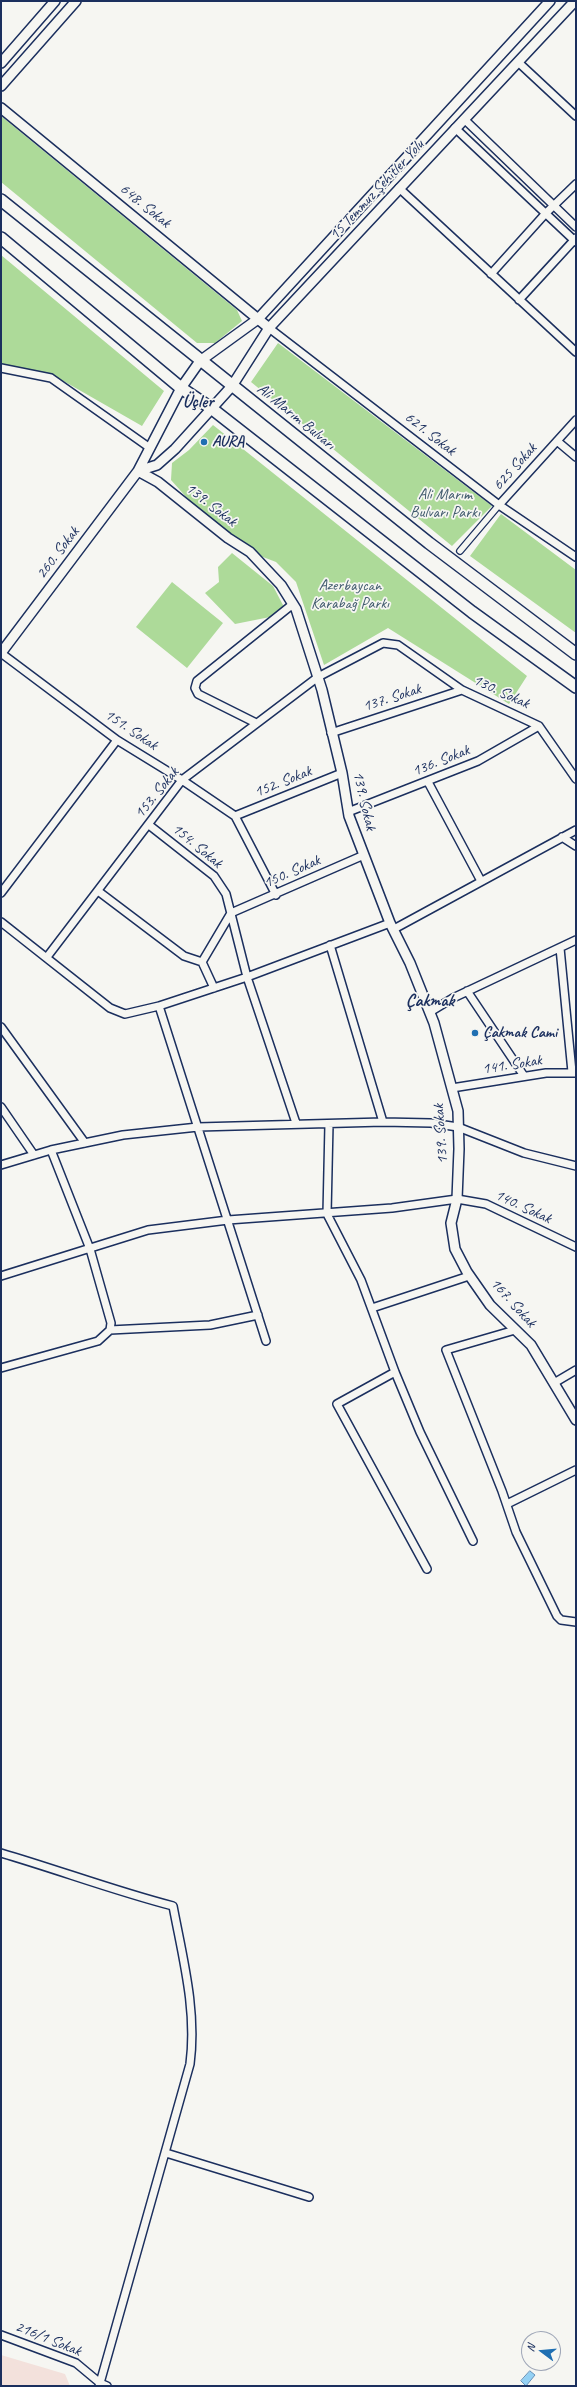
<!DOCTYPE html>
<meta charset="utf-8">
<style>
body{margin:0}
#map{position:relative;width:577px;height:2387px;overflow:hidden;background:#f6f6f2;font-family:Caveat,sans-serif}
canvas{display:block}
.frame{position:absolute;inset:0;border:2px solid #1b2f5e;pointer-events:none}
.north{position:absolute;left:521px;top:2331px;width:40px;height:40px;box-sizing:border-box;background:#f6f6f2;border:1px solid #9ea6b7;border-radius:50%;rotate:286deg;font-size:11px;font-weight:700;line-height:16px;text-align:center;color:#1b2f5e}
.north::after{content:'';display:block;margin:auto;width:14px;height:18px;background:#1f6fb2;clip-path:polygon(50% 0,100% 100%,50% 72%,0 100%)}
</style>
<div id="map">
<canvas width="577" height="2387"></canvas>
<div class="frame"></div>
<div class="north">N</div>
</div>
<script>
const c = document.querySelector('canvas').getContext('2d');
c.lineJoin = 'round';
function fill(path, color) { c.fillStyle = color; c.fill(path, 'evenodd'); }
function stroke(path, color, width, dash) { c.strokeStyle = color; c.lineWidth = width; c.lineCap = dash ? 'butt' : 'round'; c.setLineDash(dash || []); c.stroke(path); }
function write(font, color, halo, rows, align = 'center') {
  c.font = font + ' Caveat,sans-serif'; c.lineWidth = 3.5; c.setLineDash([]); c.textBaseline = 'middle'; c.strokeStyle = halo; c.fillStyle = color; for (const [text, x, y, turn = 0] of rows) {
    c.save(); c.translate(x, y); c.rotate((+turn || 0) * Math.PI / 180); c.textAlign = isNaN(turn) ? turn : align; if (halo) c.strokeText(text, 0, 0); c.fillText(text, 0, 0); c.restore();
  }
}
const built = new Path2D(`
 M 1,2355 L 65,2374 L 70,2386 L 1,2386 Z`);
const green = new Path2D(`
 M 1,116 L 237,310 L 242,321 L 215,343 L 197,343 L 1,182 Z
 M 1,255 L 164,391 L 142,426 L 53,375 L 1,366 Z
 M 278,343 L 492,506 L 452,546 L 251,382 Z
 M 213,425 L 527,676 L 509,704 L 388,628 L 324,665 L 296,582 L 276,562 L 250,552 L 188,499 L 171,480 L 172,463 L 189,450 Z
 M 501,514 L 576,570 L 576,633 L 470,556 Z
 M 232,553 L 273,586 L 284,607 L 270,617 L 235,624 L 205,593 L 219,582 L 218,567 Z
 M 172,582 L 223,623 L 187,668 L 136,627 Z`);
const water = new Path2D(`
 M 530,2371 L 535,2375 L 526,2386 L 521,2381 Z`);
const pedestrian = new Path2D(`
 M 460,551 L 499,505`);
const minor = new Path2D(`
 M 518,62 L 576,116
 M 464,119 L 576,227
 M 455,128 L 576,242
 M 399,188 L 576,352
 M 491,274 L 546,213 L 576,184
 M 519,300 L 576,238
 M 269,328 L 499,505 L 576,557
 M 1,368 L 51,378 L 150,448
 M 557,441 L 576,457
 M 499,505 L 576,420
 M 1,653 L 117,740 L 182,780 L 235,816 L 276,895
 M 256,723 L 198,694 L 195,688 L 197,681 L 293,604
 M 331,733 L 462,690
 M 428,782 L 481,881
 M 348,812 L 478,761 L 539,726
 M 235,816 L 342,773
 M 149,825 L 214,876 L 226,894 L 247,977 L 296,1123
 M 562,837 L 576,846
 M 98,891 L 184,956 L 202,962 L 214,988
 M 1,893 L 117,740
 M 231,913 L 364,855
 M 1,922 L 110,1008 L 125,1014 L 159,1006 L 247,977 L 390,923
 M 394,929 L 576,830
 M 330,945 L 383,1122
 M 560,948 L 572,1072
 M 47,957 L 182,780 L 318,677 L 383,643 L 398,645 L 462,690 L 539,726 L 576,779
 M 202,962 L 231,913
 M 467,991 L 524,1076
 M 159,1006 L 266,1341
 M 430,1012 L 453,998 L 576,940
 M 1,1027 L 85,1143
 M 452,1088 L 546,1073 L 576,1073
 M 1,1107 L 34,1155
 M 329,1124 L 327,1214 L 361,1280 L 395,1372 L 420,1432 L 473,1541
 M 1,1165 L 51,1150 L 123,1135 L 198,1127 L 383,1122 L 431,1123 L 458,1127 L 524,1153 L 576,1166
 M 1,1276 L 148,1230 L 228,1220 L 392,1208 L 457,1199 L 486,1204 L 576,1247
 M 372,1308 L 469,1276
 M 110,1330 L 210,1325 L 258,1315
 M 515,1330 L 446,1350 L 502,1491 L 516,1532 L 557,1616 L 561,1620 L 576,1622
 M 1,1368 L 98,1341 L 110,1330 L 111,1323 L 90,1249 L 51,1150
 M 395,1372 L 337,1404 L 427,1569
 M 554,1383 L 576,1370
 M 507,1504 L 576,1470
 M 1,1853 C 59,1870 115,1891 173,1906 C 183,1959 197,2011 190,2064 L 100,2383 L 107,2386
 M 166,2153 L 309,2197
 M 1,2335 L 76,2363 L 100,2383 L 99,2386`);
const tertiary = new Path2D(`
 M 1,63 L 55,1
 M 1,86 L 76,1
 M 1,108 L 269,328
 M 138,471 L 158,482 L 228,538 L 250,552 L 281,585 L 296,609 L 322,690 L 342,773 L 349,816 L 390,923 L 410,963 L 434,1023 L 458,1111 L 459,1149 L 457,1199 L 451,1223 L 455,1249 L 467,1272 L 490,1305 L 531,1345 L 576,1420
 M 138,471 L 157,465 L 175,449 L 232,386 L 269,328 L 575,1
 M 1,653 L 138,471 L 181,388 L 200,361 L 258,319 L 550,1`);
const primary = new Path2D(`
 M 1,200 L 429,543 L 576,654
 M 1,238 L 181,388 L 211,408 L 472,612 L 576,687`);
const markers = [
 [204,442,4,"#1f6fb2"],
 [475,1033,4,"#1f6fb2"]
];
const streetNames = [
 ["15 Temmuz Şehitler Yolu",377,190,-47],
 ["648. Sokak",145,206,39],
 ["Ali Marım Bulvarı",296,417,39],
 ["621. Sokak",430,434,38],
 ["625 Sokak",515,467,-48],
 ["139. Sokak",211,505,38],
 ["260. Sokak",58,553,-53],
 ["130. Sokak",501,692,25],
 ["137. Sokak",392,698,-18],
 ["151. Sokak",131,730,34],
 ["136. Sokak",441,761,-22],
 ["152. Sokak",283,782,-22],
 ["153. Sokak",157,793,-51],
 ["139. Sokak",364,801,77],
 ["154. Sokak",197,846,40],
 ["150. Sokak",292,872,-24],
 ["141. Sokak",512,1065,-9],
 ["139. Sokak",441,1134,-94],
 ["140. Sokak",523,1207,25],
 ["167. Sokak",513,1303,48],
 ["216/1 Sokak",48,2339,22]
];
const poiNames = [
 ["AURA",212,442],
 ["Çakmak Cami",483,1033]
];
const parkNames = [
 ["Ali Marım",445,495],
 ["Bulvarı Parkı",445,513],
 ["Azerbaycan",350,586],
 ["Karabağ Parkı",350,604]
];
const quarterNames = [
 ["Üçler",198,402],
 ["Çakmak",430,1001]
];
fill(built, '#f3e1dc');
fill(green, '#adda99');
fill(water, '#94d1f4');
stroke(water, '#6490b8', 1);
stroke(pedestrian, '#1b2f5e', 8);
stroke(minor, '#1b2f5e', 10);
stroke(tertiary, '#1b2f5e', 12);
stroke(primary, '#1b2f5e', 14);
stroke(pedestrian, '#f6f6f2', 5.5);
stroke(minor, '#f6f6f2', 7);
stroke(tertiary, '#f6f6f2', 9);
stroke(primary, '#f6f6f2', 11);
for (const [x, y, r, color] of markers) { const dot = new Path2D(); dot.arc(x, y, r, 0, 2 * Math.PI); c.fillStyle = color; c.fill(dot); stroke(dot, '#f6f6f2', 1.5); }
write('16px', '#1b2f5e', '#f6f6f2', streetNames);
write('bold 16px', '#1b2f5e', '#f6f6f2', poiNames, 'left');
write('16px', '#405a6d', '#f6f6f2', parkNames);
write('bold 18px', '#1b2f5e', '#f6f6f2', quarterNames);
</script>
